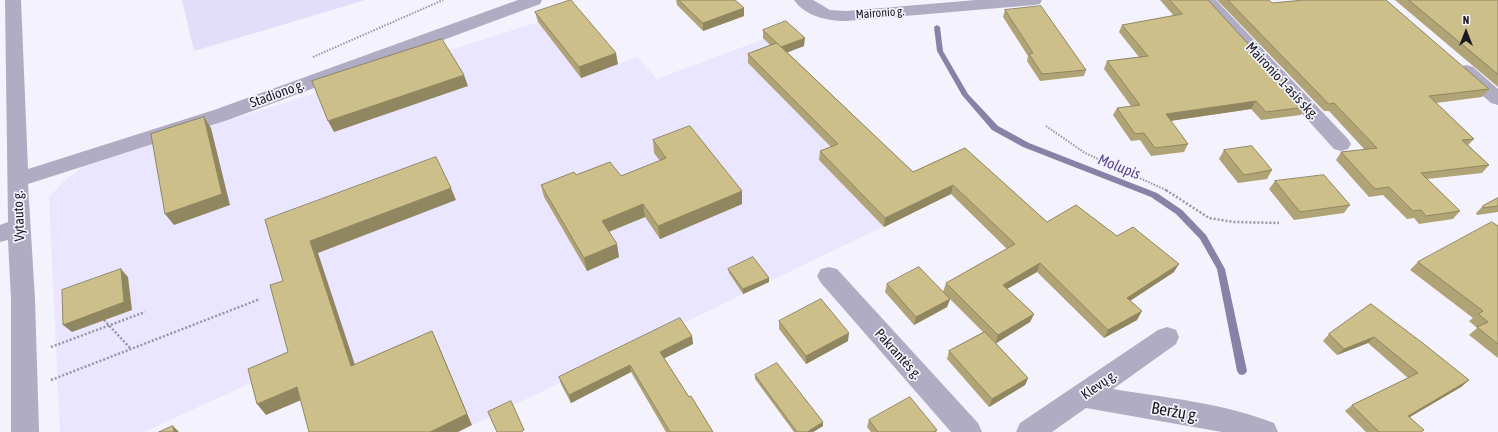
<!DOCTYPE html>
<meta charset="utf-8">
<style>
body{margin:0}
#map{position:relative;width:1498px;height:432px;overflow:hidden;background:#f4f2fd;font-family:"Asap Condensed",sans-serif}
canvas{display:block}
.north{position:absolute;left:1446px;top:12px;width:40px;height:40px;-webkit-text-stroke:3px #f4f2fd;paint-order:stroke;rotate:0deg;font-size:11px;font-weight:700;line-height:16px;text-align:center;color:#1b1a20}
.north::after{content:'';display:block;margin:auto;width:14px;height:18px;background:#1b1a20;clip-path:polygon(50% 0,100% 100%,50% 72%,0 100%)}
</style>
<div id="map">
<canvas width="1498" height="432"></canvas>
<div class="north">N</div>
</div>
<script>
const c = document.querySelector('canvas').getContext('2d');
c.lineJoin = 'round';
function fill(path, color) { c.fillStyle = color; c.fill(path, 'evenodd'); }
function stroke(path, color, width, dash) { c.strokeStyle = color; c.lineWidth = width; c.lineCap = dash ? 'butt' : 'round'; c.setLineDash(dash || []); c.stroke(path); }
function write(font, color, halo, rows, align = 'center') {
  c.font = font + ' "Asap Condensed",sans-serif'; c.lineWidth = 3.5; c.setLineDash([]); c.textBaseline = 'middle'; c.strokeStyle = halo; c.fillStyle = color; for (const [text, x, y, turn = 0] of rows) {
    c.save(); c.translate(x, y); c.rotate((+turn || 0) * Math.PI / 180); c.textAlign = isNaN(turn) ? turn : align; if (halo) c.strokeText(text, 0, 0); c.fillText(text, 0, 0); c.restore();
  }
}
const built = new Path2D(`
 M 573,11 L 618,64 L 637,57 L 657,79 L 764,39 L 898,168 L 907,165 L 946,196 L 458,432 L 305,398 L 266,415 L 257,380 L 144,432 L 60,432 L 49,197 L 64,181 L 82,167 Z`);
const green = new Path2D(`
 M 182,0 L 366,0 L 194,51 Z`);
const stream = new Path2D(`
 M 937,25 L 940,27 L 943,51 L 968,94 L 998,126 L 1029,143 L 1157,193 L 1182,210 L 1206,235 L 1225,269 L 1247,371 L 1245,374 L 1242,375 L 1239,374 L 1237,371 L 1217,269 L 1200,239 L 1176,214 L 1151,197 L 1023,147 L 992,130 L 962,95 L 937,51 L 934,27 Z`);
const pathFar1 = new Path2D(`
 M 313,57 L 443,0
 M 1046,126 L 1085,153 L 1168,191`);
const path = new Path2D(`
 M 1166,190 L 1209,218 L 1234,222 L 1279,223
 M 104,320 L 131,349
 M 51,347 L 145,312
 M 51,380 L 260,299`);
const street = new Path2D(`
 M 5,0 L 21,0 L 28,169 L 214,110 L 518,0 L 542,0 L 540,4 L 228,120 L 28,184 L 35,299 L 39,432 L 11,432 L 11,299 L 8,240 L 0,242 L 0,225 L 8,222 Z
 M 794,0 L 813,0 L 830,10 L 846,11 L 976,0 L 1042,0 L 1040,4 L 1034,5 L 846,21 C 827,21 805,16 794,0 Z
 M 1199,0 L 1216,0 L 1348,139 L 1351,144 L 1348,149 L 1341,151 L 1334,149 Z
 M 1466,65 L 1473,67 L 1498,89 L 1498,105 L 1491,103 L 1459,75 L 1457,71 L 1459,67 Z
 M 829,267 L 837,269 L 978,423 L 982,432 L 951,432 L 821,283 L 817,276 L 821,269 Z
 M 1167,327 L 1176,330 L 1179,337 L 1176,344 L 1113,389 C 1167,398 1223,403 1274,423 L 1278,432 L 1222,432 L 1086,408 L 1052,432 L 1016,432 L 1020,423 L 1158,330 Z`);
const wall = new Path2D(`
 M 676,0 L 735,0 L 744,8 L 744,16 L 703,31 L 677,5 Z
 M 1160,0 L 1208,0 L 1306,107 L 1301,115 L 1261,120 L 1251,109 L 1170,121 L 1188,144 L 1184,152 L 1151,156 L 1140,140 L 1131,141 L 1113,115 L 1117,108 L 1131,106 L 1104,69 L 1107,61 L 1139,57 L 1119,32 L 1122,25 L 1174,16 Z
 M 1217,0 L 1269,0 L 1272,3 L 1489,89 L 1482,97 L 1436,103 L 1474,139 L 1468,145 L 1489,165 L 1482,173 L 1427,179 L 1460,211 L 1453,219 L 1419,224 L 1414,218 L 1407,219 L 1383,195 L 1369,197 L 1336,160 L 1341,152 L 1365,150 L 1329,111 L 1324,111 Z
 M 1395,0 L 1498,0 L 1498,87 Z
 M 1005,10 L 1086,70 L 1084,76 L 1040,81 L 1027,61 L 1028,56 L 1003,17 Z
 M 535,12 L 618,64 L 581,78 L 538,22 Z
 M 763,30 L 804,46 L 787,52 L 913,172 L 965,148 L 1047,222 L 1117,236 L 1174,272 L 1130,301 L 1137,320 L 1104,338 L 1037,272 L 1007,289 L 1034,314 L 1030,322 L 996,343 L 1028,378 L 1025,385 L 989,407 L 947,359 L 949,351 L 983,332 L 943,292 L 946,283 L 1007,249 L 951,194 L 884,227 L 819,160 L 820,151 L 831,147 L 748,63 L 748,54 L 770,45 L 763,38 Z
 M 653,140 L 742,191 L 742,204 L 660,239 L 645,217 L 609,232 L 619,257 L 587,271 L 544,197 L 541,185 L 576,175 L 621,176 L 660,161 L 654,153 Z
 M 1224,150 L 1272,170 L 1267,179 L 1238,183 L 1219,159 Z
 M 1275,181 L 1350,205 L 1344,213 L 1294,220 L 1269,189 Z
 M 1498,198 L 1498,212 L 1477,215 L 1476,213 L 1483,206 Z
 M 1498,226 L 1498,358 L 1469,335 L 1477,328 L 1469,321 L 1473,318 L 1410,270 L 1418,262 Z
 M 728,269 L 769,278 L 769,282 L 743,294 L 729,273 Z
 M 887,284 L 950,299 L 947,307 L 914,325 L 885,292 Z
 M 1371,304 L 1469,380 L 1461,387 L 1410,417 L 1422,432 L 1366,432 L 1345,411 L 1352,405 L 1408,378 L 1368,343 L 1337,355 L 1323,341 L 1329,334 Z
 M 779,321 L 848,341 L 806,364 L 779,329 Z
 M 692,336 L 693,344 L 664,358 L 689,397 L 713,432 L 666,432 L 631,372 L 571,403 L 561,384 L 559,377 Z
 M 755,375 L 823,422 L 823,426 L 813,432 L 794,432 L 755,379 Z
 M 869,420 L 937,430 L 936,432 L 871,432 L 867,427 Z`);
const shadedWall = new Path2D(`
 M 744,8 L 744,16 L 703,31 L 703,23 Z
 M 805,38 L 804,46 L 781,55 L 781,47 Z
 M 616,53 L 618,64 L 581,78 L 579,67 Z
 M 464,75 L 468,86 L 334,132 L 328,121 Z
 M 1256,101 L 1251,109 L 1162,122 L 1166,114 Z
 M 204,117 L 211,128 L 230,205 L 174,225 L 165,214 Z
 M 953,185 L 951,194 L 884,227 L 885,218 Z
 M 451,188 L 456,200 L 318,253 L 359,377 L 351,366 L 310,241 Z
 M 742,191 L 742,204 L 660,239 L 658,226 Z
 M 643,204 L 645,217 L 605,233 L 602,221 Z
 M 617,244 L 619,257 L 587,271 L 584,258 Z
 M 1040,263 L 1037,272 L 1000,293 L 1003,285 Z
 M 1179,264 L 1174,272 L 1122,306 L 1127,298 Z
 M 121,269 L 128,277 L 132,310 L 72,332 L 63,325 Z
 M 769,278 L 769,282 L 743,294 L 743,289 Z
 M 950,299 L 947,307 L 914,325 L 916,317 Z
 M 1142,311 L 1137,320 L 1104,338 L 1108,330 Z
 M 1034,314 L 1030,322 L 995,344 L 998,335 Z
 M 432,331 L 437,342 L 472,425 L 458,432 L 430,432 Z
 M 849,333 L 848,341 L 806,364 L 806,356 Z
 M 692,336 L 693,344 L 661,360 L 660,352 Z
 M 1374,337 L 1368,343 L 1337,355 L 1344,349 Z
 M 630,365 L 631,372 L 571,403 L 569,395 Z
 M 1028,378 L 1025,385 L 989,407 L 992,399 Z
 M 1469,380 L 1461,387 L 1401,422 L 1408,416 Z
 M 297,387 L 306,398 L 266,415 L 257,404 Z
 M 823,422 L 823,426 L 813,432 L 807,432 Z
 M 173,426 L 179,432 L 174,432 Z`);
const building = new Path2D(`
 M 571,0 L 616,53 L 579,67 L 535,12 Z
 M 679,0 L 735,0 L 744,8 L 703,23 Z
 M 1170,0 L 1208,0 L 1306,107 L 1266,112 L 1256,101 L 1166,114 L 1188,144 L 1155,148 L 1144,133 L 1135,134 L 1117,108 L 1140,105 L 1107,61 L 1148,56 L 1122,25 L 1182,14 Z
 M 1228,0 L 1269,0 L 1272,3 L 1304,0 L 1386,0 L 1489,89 L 1429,96 L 1474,139 L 1462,140 L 1489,165 L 1421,173 L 1460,211 L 1426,216 L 1421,210 L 1413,211 L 1389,187 L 1375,189 L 1341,152 L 1377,148 L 1334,103 L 1329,104 Z
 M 1409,0 L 1498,0 L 1498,74 Z
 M 1041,6 L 1086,70 L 1042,74 L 1029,54 L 1033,53 L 1005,10 Z
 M 786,21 L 805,38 L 781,47 L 763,30 Z
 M 442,39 L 464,75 L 328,121 L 312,81 Z
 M 777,43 L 913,172 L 965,148 L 1047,222 L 1076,205 L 1117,236 L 1133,227 L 1179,264 L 1127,298 L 1142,311 L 1108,330 L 1040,263 L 1003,285 L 1034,314 L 998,335 L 946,283 L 1015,244 L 953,185 L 885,218 L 820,151 L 838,144 L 748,54 Z
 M 204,117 L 222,194 L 165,214 L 151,134 Z
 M 690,126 L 742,191 L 658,226 L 643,204 L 602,221 L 617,244 L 584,258 L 541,185 L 574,172 L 576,175 L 610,162 L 621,176 L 666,158 L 653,140 Z
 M 1252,146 L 1272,170 L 1244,175 L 1224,150 Z
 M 436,157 L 451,188 L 310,241 L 351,366 L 432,331 L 467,414 L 430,432 L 309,432 L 297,387 L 257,404 L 248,369 L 288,352 L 270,285 L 283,281 L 265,220 Z
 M 1324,175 L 1350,205 L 1300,212 L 1275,181 Z
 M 1498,198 L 1498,206 L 1483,208 L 1483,206 Z
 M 1492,222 L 1498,226 L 1498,344 L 1477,327 L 1488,322 L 1478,314 L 1483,311 L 1418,262 Z
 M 753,257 L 769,278 L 743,289 L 728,269 Z
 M 919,267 L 950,299 L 916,317 L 887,284 Z
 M 121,269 L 124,302 L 63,325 L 62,290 Z
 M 821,299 L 849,333 L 806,356 L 779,321 Z
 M 1371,304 L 1424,344 L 1469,380 L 1408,416 L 1424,430 L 1421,432 L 1379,432 L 1352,405 L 1418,373 L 1374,337 L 1344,349 L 1329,334 Z
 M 680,318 L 692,336 L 660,352 L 689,397 L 691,396 L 713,432 L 670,432 L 630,365 L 569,395 L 559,377 Z
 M 985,332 L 1028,378 L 992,399 L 949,351 Z
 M 777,363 L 823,422 L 807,432 L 797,432 L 755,375 Z
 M 910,397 L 937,430 L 933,432 L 878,432 L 869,420 Z
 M 511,401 L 524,430 L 521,432 L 497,432 L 488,412 Z
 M 173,426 L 174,432 L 159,432 Z`);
const farStreetnames = [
 ["Maironio g.",880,13,-4]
];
const streetNames = [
 ["Maironio 1-asis skg.",1282,81,47],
 ["Stadiono g.",277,94,-20],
 ["Vytauto g.",19,216,-92],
 ["Pakrantės g.",898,354,48],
 ["Klevų g.",1099,385,-35]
];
const waterNames = [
 ["Molupis",1119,167,21]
];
const nearStreetnames = [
 ["Beržų g.",1175,412,10]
];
fill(built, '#eae6ff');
fill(green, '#e2defa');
fill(stream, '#8982a7');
stroke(pathFar1, '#98969f', 2, [1.5, 1.5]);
stroke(path, '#98969f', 2.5, [2, 2]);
fill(street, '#b0acc3');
fill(wall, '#b0a476');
fill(shadedWall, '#908660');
fill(building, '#cdbf89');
stroke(building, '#908660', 1);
write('12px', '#1b1a20', '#f4f2fd', farStreetnames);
write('14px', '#1b1a20', '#f4f2fd', streetNames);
write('italic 15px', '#584888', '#f4f2fd', waterNames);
write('17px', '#1b1a20', '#f4f2fd', nearStreetnames);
</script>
